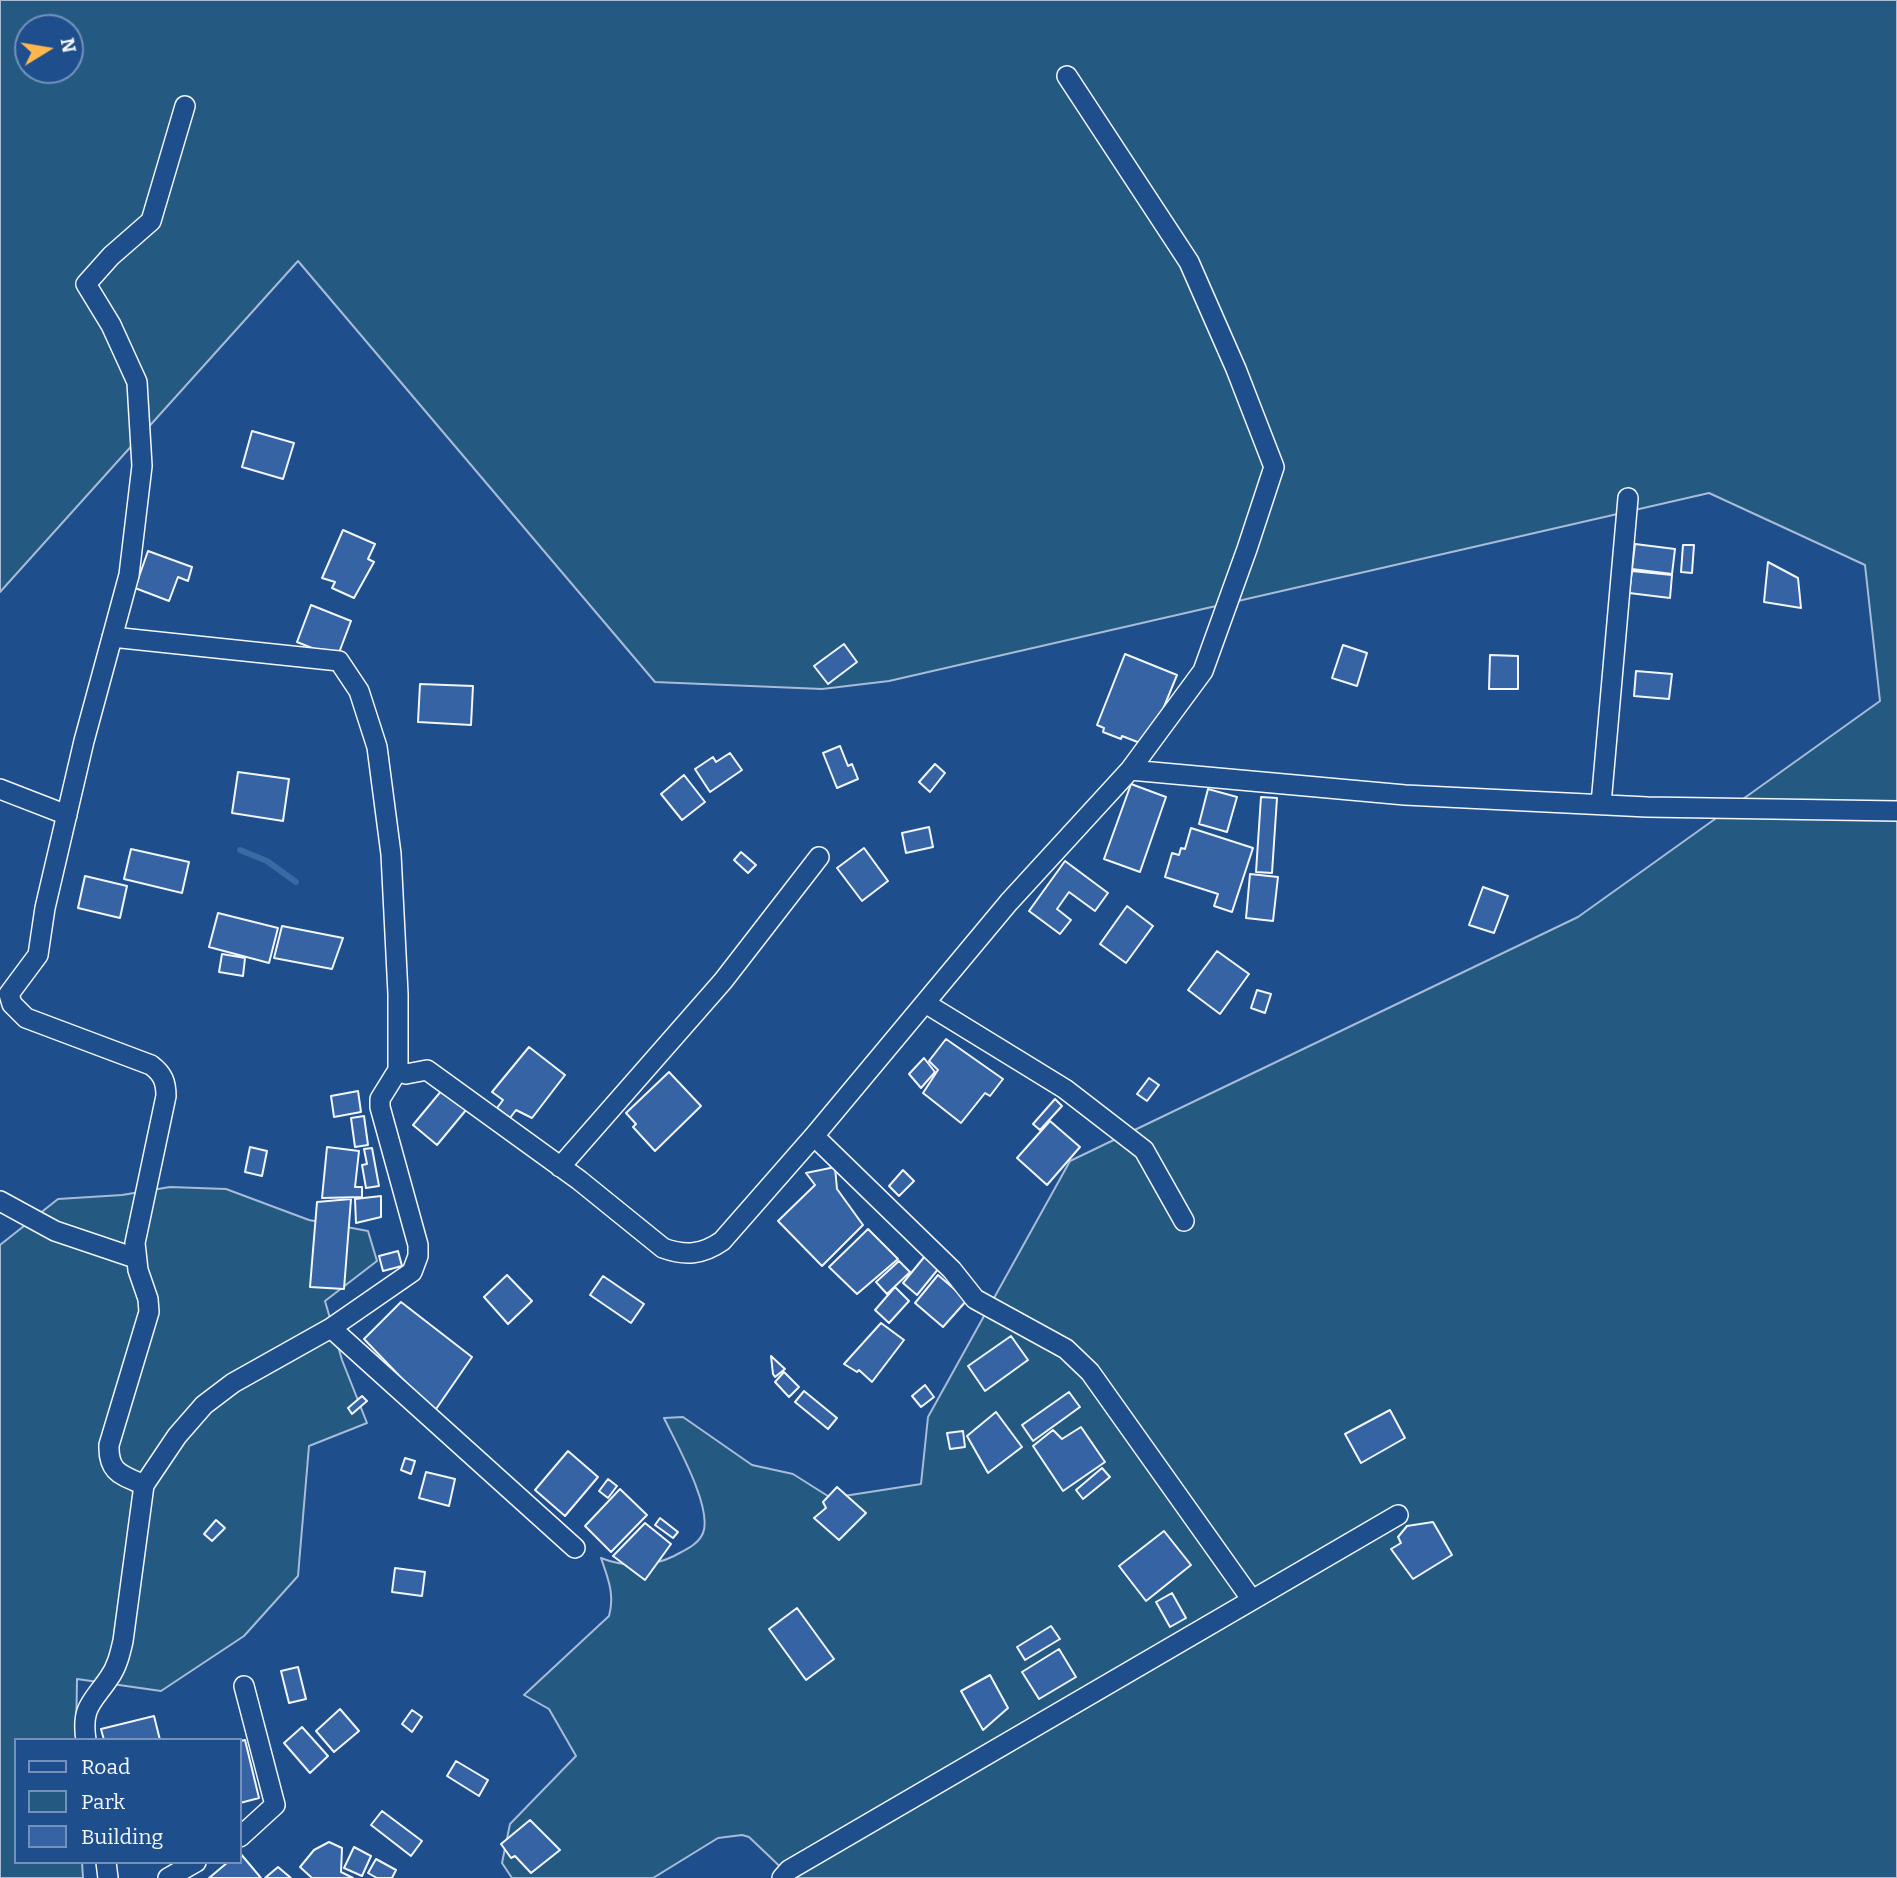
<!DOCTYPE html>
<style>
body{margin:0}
#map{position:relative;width:1897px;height:1878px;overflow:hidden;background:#1f4e8c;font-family:Bitter,serif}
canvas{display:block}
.legend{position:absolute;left:14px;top:1738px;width:228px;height:126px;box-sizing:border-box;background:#1f4e8c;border:2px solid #7391ba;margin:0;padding:9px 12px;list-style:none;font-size:21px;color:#f2f6ff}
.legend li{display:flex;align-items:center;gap:14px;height:35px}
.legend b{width:35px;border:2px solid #7391ba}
.north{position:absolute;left:14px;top:14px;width:70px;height:70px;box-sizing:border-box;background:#1f4e8c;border:2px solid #7391ba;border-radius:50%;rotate:79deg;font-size:19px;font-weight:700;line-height:28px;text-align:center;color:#f2f6ff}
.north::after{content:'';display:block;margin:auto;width:24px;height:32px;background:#ffb74d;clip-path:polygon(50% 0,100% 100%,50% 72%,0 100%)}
</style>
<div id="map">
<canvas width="1897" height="1878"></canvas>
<ul class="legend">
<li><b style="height:9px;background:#1f4e8c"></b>Road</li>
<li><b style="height:19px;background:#245a82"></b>Park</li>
<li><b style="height:19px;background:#3563a3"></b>Building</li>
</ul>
<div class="north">N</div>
</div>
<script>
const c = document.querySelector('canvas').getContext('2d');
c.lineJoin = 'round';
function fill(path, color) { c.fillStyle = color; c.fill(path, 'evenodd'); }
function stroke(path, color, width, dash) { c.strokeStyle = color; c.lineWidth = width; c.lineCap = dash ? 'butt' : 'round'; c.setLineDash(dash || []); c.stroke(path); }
const green = new Path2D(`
 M 0,0 L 1897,0 L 1897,1878 L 792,1878 L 749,1837 L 742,1835 L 718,1838 L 653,1878 L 512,1878 L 502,1863 L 510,1824 L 576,1756 L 549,1709 L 524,1695 L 609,1616 C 615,1595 608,1578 601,1558 C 623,1567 652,1567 674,1556 C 685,1550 698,1545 703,1533 C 713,1508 676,1443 664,1418 L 683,1417 L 752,1465 L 793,1474 L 831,1498 L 921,1484 L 928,1417 L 1070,1161 L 1578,917 L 1880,701 L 1865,565 L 1709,493 L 889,681 L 822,689 L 655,682 L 298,261 L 0,592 ZM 28,28 L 70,28 L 70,70 L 28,70 Z
 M 170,1187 L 226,1189 L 309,1220 L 368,1231 L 377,1261 L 325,1301 L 342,1360 L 367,1423 L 309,1446 L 298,1576 L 244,1636 L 161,1691 L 77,1679 L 76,1740 L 16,1740 L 16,1862 L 82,1862 L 83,1878 L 0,1878 L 0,1245 L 58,1199 L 122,1195 Z`);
const stream = new Path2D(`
 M 240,850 L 267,861 L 296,882`);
const building = new Path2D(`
 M 252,431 L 294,443 L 283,479 L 242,467 Z
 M 343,530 L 375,544 L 368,559 L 374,562 L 354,598 L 332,588 L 335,582 L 322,578 Z
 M 1635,544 L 1675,549 L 1672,574 L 1632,569 Z
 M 1683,545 L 1694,545 L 1692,573 L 1681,572 Z
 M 148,551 L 192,567 L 188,581 L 178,577 L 169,601 L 135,588 Z
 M 1768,562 L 1798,578 L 1801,608 L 1764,602 Z
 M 1632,571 L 1672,575 L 1670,598 L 1629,593 Z
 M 311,605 L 351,621 L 337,658 L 297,642 Z
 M 844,644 L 857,662 L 828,684 L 814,666 Z
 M 1343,645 L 1367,653 L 1357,686 L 1332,678 Z
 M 1125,654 L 1177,675 L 1148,746 L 1122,736 L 1121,739 L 1103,732 L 1104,728 L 1097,725 Z
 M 1490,655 L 1518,656 L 1518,689 L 1489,689 Z
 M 1636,671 L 1672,674 L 1669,699 L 1634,696 Z
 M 420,684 L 473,686 L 471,725 L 418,722 Z
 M 840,746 L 848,766 L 852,764 L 858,779 L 837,788 L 823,753 Z
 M 730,753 L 742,770 L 710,792 L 695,769 L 713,757 L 716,762 Z
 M 935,764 L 945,773 L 930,792 L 919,782 Z
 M 238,772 L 289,779 L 283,821 L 232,813 Z
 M 684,775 L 705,802 L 682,820 L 661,794 Z
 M 1131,784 L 1166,797 L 1140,872 L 1104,859 Z
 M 1208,789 L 1237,797 L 1227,832 L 1199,824 Z
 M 1261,797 L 1277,798 L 1272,873 L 1256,872 Z
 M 929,827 L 933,847 L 906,853 L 902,833 Z
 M 1191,828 L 1253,848 L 1232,912 L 1214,906 L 1218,894 L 1165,877 L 1172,853 L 1179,855 L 1181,848 L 1185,849 Z
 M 864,848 L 888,881 L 862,901 L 837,868 Z
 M 131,849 L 189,862 L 182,893 L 124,879 Z
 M 741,852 L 756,865 L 748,873 L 734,860 Z
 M 1065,861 L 1108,893 L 1095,911 L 1069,892 L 1057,909 L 1071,920 L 1060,934 L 1029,911 Z
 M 1250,874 L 1278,877 L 1273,921 L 1246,918 Z
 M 85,876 L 127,886 L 120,918 L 78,908 Z
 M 1483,887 L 1508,896 L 1494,933 L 1469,925 Z
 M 1127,906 L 1153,926 L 1126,963 L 1100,944 Z
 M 218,913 L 278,928 L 269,963 L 209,947 Z
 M 282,926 L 343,938 L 332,969 L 274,958 Z
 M 1217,951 L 1249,974 L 1220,1014 L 1188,990 Z
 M 222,954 L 245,958 L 243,976 L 219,972 Z
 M 1257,990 L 1271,994 L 1265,1013 L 1251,1008 Z
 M 946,1039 L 1003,1079 L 990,1096 L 985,1093 L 961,1123 L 923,1093 L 938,1070 L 929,1061 Z
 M 529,1047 L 565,1075 L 532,1118 L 516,1110 L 510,1118 L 497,1108 L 503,1100 L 492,1092 Z
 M 924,1058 L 935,1072 L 921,1088 L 909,1074 Z
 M 669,1072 L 701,1106 L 655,1151 L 633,1127 L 636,1124 L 626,1113 Z
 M 1149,1078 L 1159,1085 L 1147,1101 L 1137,1094 Z
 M 442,1090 L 466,1110 L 437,1145 L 413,1125 Z
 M 358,1091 L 361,1112 L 334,1117 L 331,1096 Z
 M 1055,1099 L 1062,1106 L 1040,1130 L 1033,1124 Z
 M 364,1116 L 368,1145 L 355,1147 L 351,1118 Z
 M 1050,1121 L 1080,1147 L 1047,1185 L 1017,1158 Z
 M 250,1147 L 267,1151 L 262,1176 L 245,1172 Z
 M 327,1147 L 359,1151 L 355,1187 L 362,1187 L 362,1197 L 322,1198 Z
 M 372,1148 L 379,1186 L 366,1188 L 362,1165 L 367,1164 L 364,1149 Z
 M 835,1167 L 837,1189 L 863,1225 L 822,1266 L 778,1221 L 815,1185 L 806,1173 Z
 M 903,1170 L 914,1181 L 899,1196 L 889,1186 Z
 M 381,1196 L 381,1217 L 356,1223 L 355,1199 Z
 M 351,1199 L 344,1289 L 310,1287 L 317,1202 Z
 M 868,1229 L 898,1259 L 857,1294 L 829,1267 Z
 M 398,1251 L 402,1266 L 383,1271 L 379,1256 Z
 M 925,1256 L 939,1268 L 917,1295 L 903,1283 Z
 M 899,1261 L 910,1272 L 887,1294 L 876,1282 Z
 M 507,1275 L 532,1301 L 508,1324 L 484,1297 Z
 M 938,1275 L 967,1300 L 943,1327 L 915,1303 Z
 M 603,1276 L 644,1304 L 631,1323 L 590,1295 Z
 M 895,1287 L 909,1301 L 889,1323 L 875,1310 Z
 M 401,1302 L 472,1357 L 434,1412 L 364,1339 Z
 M 881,1323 L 904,1340 L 872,1382 L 859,1370 L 857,1372 L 844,1364 Z
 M 1011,1336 L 1028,1360 L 985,1391 L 968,1366 Z
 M 771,1356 L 785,1369 L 775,1377 L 773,1374 Z
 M 784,1372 L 799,1387 L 789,1397 L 775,1382 Z
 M 925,1385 L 934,1397 L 921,1407 L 912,1396 Z
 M 804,1391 L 837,1418 L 828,1429 L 795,1402 Z
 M 1069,1392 L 1080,1407 L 1033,1441 L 1022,1425 Z
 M 362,1396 L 367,1401 L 352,1414 L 348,1408 Z
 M 1390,1410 L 1405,1438 L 1361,1463 L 1345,1434 Z
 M 996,1412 L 1022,1447 L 988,1473 L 967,1436 Z
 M 1081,1427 L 1105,1462 L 1063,1491 L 1033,1446 L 1053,1430 L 1062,1439 Z
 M 963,1431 L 965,1447 L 950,1449 L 947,1433 Z
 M 568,1451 L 598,1477 L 565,1516 L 535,1490 Z
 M 405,1458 L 415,1461 L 411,1474 L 401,1470 Z
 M 1102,1468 L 1110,1477 L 1083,1499 L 1076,1490 Z
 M 426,1472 L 455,1479 L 449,1506 L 419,1498 Z
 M 608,1479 L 617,1486 L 608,1498 L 599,1491 Z
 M 837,1487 L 866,1513 L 839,1540 L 814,1518 L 826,1508 L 823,1502 Z
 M 620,1489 L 647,1515 L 611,1552 L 585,1526 Z
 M 660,1518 L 678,1532 L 673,1538 L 655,1525 Z
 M 216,1520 L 225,1528 L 212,1541 L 204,1534 Z
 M 1433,1522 L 1452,1555 L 1413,1579 L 1391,1549 L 1401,1543 L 1398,1537 L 1407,1526 Z
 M 645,1523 L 671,1544 L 645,1580 L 613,1556 Z
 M 1164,1531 L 1191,1565 L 1146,1601 L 1119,1566 Z
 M 395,1568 L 425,1572 L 422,1596 L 392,1592 Z
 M 1172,1593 L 1186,1618 L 1170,1627 L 1156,1602 Z
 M 797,1608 L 834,1659 L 806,1680 L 769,1629 Z
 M 1051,1626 L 1060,1639 L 1025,1660 L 1017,1647 Z
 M 1059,1649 L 1076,1677 L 1039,1699 L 1022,1672 Z
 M 298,1667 L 306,1699 L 289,1703 L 281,1671 Z
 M 990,1675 L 1008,1708 L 983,1730 L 961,1691 Z
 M 340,1709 L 359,1731 L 334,1752 L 316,1731 Z
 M 412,1710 L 422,1717 L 412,1732 L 402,1724 Z
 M 154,1716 L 160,1740 L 104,1740 L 101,1729 Z
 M 302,1727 L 328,1756 L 310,1773 L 284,1743 Z
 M 245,1740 L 259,1798 L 240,1803 L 240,1741 Z
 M 456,1761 L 488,1780 L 479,1796 L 447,1776 Z
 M 382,1811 L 422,1841 L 411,1856 L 371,1825 Z
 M 530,1820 L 560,1850 L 531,1873 L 515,1856 L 511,1858 L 501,1844 Z
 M 329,1842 L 342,1848 L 341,1872 L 353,1878 L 312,1878 L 300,1867 L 314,1850 Z
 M 354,1847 L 371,1856 L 362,1876 L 344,1868 Z
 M 240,1853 L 261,1878 L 209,1878 L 228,1862 L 240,1862 Z
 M 376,1859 L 396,1870 L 392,1878 L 377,1878 L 368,1873 Z
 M 278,1867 L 291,1878 L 265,1878 Z`);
const minor = new Path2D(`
 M 1130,770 L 1405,795 L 1647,807 L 1897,811
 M 0,789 L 67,815
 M 1601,804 L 1628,498
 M 925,1003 L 1065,1089 L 1144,1150 L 1184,1221
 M 398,1070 L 406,1074 L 427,1070 L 579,1180 L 663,1248 C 685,1256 702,1255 722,1241 L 814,1136 L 1009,902 L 1130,770 L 1203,671 L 1247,549 L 1274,467 L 1236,369 L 1189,262 L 1067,76
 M 814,1136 L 952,1270 L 975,1299 L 1066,1349 L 1090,1372 L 1252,1600
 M 560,1167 L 723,981 L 819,857
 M 0,1201 L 55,1231 L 135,1258
 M 331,1328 L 575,1548
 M 144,1485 C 122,1475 108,1473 109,1445 L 149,1312 L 148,1299 L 138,1270 L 135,1243 L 166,1096 C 166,1082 163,1074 151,1065 L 26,1018 L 12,1004 L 9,994 L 38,955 L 45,908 L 84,741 L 129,575 L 142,466 L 137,382 L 111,325 L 86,284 L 111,256 L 151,221 L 185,106
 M 86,1740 C 81,1707 92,1703 109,1678 C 117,1667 120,1654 123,1641 L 144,1485 L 177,1436 L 204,1405 L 233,1383 L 331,1328 L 412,1272 L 418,1256 L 418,1245 L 380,1107 L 380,1099 L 398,1070 L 398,994 L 391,854 L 377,747 L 359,691 L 339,661 L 112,637
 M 240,1837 L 275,1805 L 244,1686
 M 106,1862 L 108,1878
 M 168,1878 L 196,1862
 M 782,1878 L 789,1870 L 1398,1515`);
fill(green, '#245a82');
stroke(green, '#a8bbd7', 2);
stroke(stream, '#3b69a3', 6);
fill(building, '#3563a3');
stroke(building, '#f2f6ff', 2);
stroke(minor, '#f2f6ff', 22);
stroke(minor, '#1f4e8c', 19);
</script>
